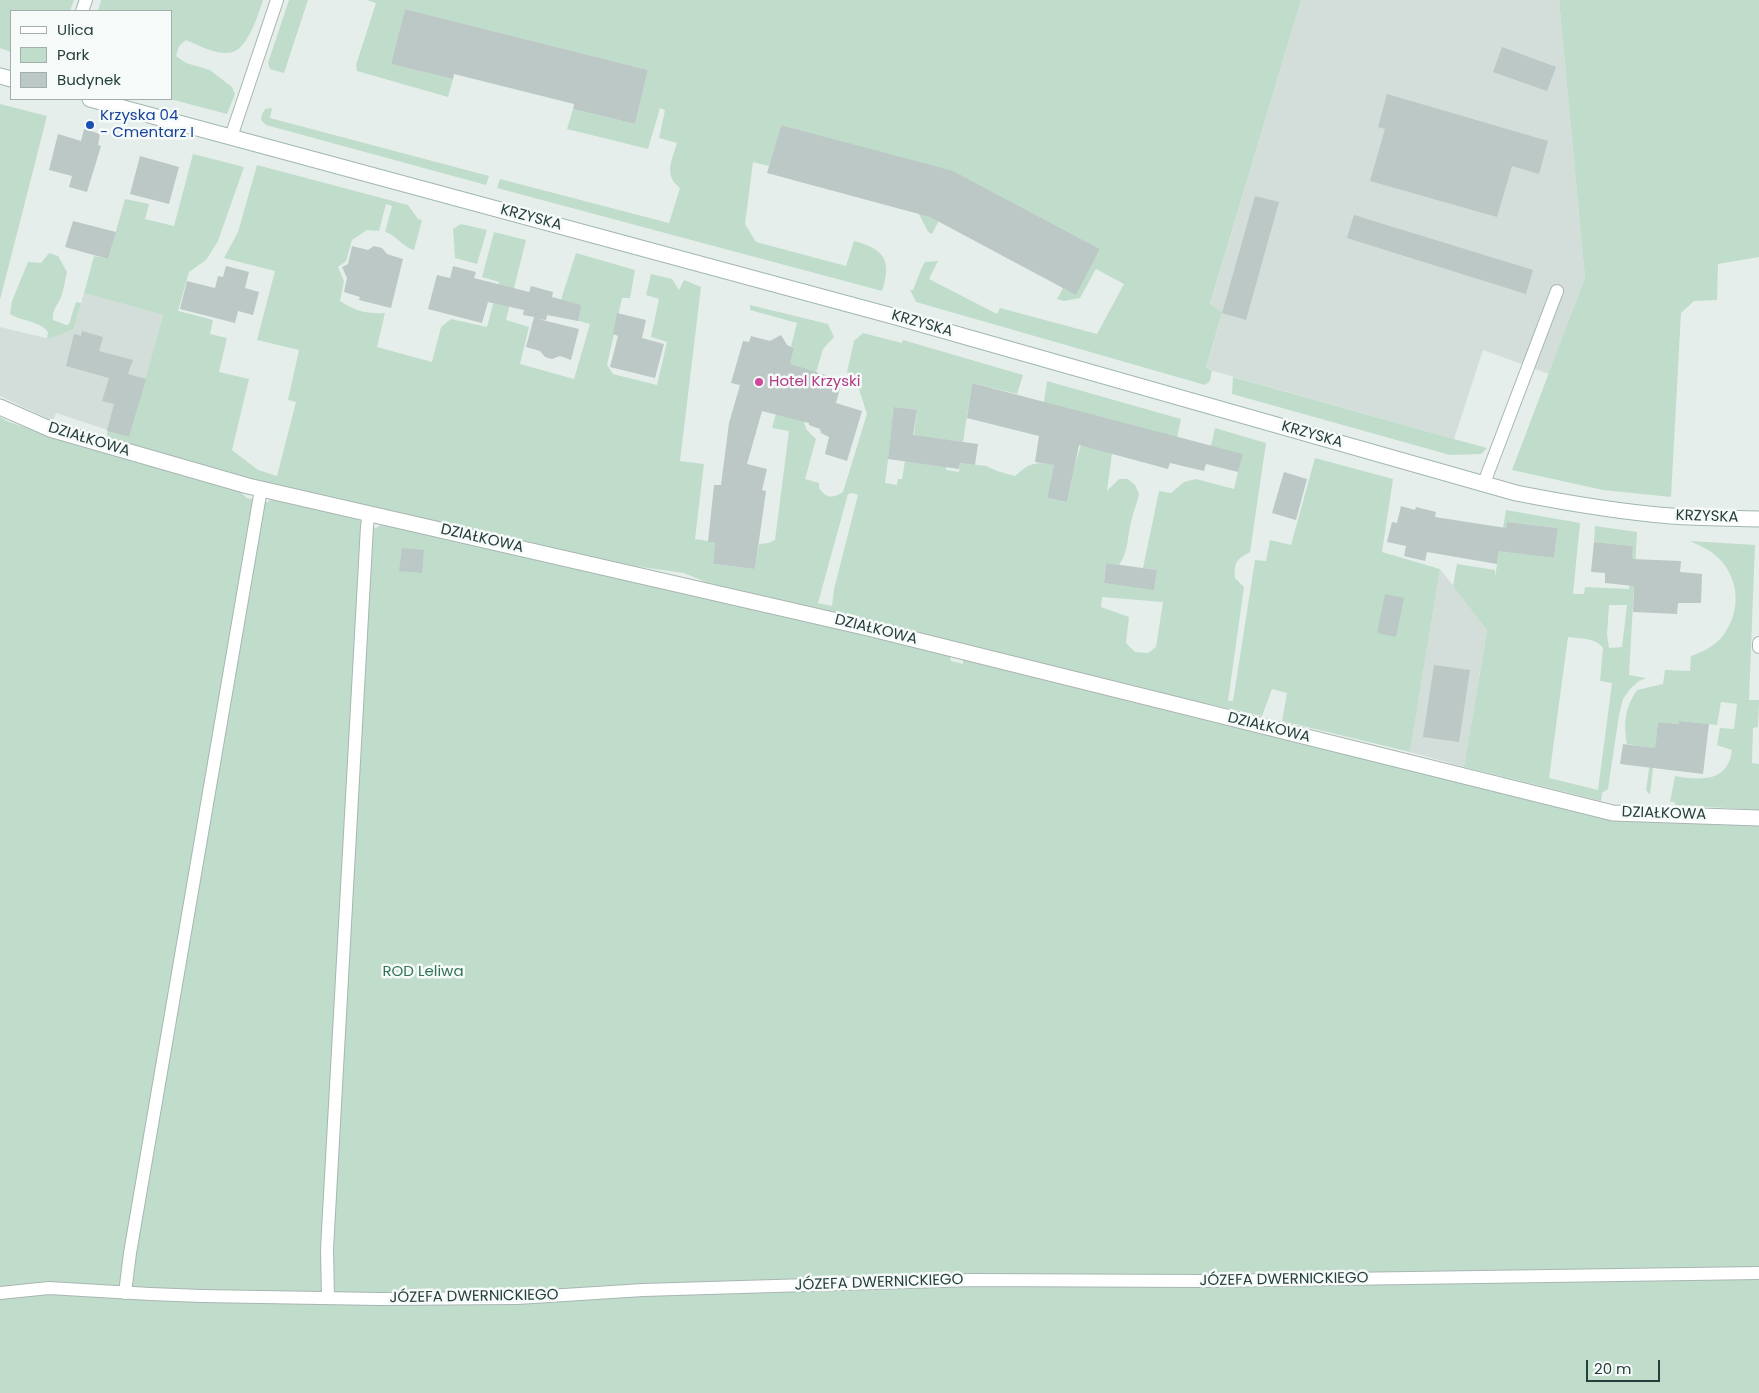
<!DOCTYPE html>
<meta charset="utf-8">
<style>
body{margin:0}
#map{position:relative;width:1759px;height:1393px;overflow:hidden;background:#e5eeeb;font-family:Poppins,sans-serif}
canvas{display:block}
.legend{position:absolute;left:10px;top:10px;width:162px;height:90px;box-sizing:border-box;background:#f6faf9;border:1px solid #a2afad;margin:0;padding:6px 9px;list-style:none;font-size:15px;color:#253f3c}
.legend li{display:flex;align-items:center;gap:10px;height:25px}
.legend b{width:25px;border:1px solid #a2afad}
.scale{position:absolute;left:1586px;top:1360px;width:74px;height:22px;box-sizing:border-box;border:2px solid #253f3c;border-top:0;padding-left:6px;font-size:15px;line-height:18px;white-space:nowrap;color:#253f3c;-webkit-text-stroke:4px #f6faf9;paint-order:stroke}
</style>
<div id="map">
<canvas width="1759" height="1393"></canvas>
<ul class="legend">
<li><b style="height:6px;background:#fff"></b>Ulica</li>
<li><b style="height:14px;background:#c0ddcc"></b>Park</li>
<li><b style="height:14px;background:#bbc8c5"></b>Budynek</li>
</ul>
<div class="scale">20 m</div>
</div>
<script>
const c = document.querySelector('canvas').getContext('2d');
c.lineJoin = 'round';
function fill(path, color) { c.fillStyle = color; c.fill(path, 'evenodd'); }
function stroke(path, color, width, dash) { c.strokeStyle = color; c.lineWidth = width; c.lineCap = dash ? 'butt' : 'round'; c.setLineDash(dash || []); c.stroke(path); }
function write(font, color, halo, rows, align = 'center') {
  c.font = font + ' Poppins,sans-serif'; c.lineWidth = 5; c.setLineDash([]); c.textBaseline = 'middle'; c.strokeStyle = halo; c.fillStyle = color; for (const [text, x, y, turn = 0] of rows) {
    c.save(); c.translate(x, y); c.rotate((+turn || 0) * Math.PI / 180); c.textAlign = isNaN(turn) ? turn : align; if (halo) c.strokeText(text, 0, 0); c.fillText(text, 0, 0); c.restore();
  }
}
const built = new Path2D(`
 M 1301,0 L 1559,0 L 1585,278 L 1549,374 L 1483,350 L 1454,439 L 1206,369 L 1222,314 L 1210,305 Z
 M 84,293 L 163,315 L 129,437 L 56,413 L 53,421 L 0,396 L 0,327 L 50,339 L 74,329 Z
 M 1440,569 L 1487,629 L 1464,767 L 1410,752 Z`);
const green = new Path2D(`
 M 0,0 L 74,0 L 70,11 L 11,11 L 11,52 L 0,48 Z
 M 101,0 L 263,0 C 258,15 247,53 228,53 C 214,54 198,45 186,40 L 179,46 L 176,56 L 186,63 L 210,70 L 232,87 L 235,94 L 227,114 L 170,99 L 171,11 L 98,11 Z
 M 289,0 L 308,0 L 284,73 L 270,69 L 268,63 Z
 M 367,0 L 1301,0 L 1210,304 L 1222,313 L 1206,368 L 1212,371 L 1210,381 L 1205,385 L 916,302 L 910,290 L 913,290 L 922,267 L 925,262 L 938,261 L 929,279 L 997,314 L 1000,308 L 1097,334 L 1124,284 L 1096,269 L 1080,298 L 1064,301 L 1057,299 L 1063,288 L 1076,294 L 1100,249 L 962,176 L 932,234 L 928,232 L 919,214 L 931,166 L 781,125 L 769,166 L 753,162 L 745,224 L 756,242 L 846,266 L 854,241 C 885,249 892,261 882,291 L 497,188 L 500,179 L 669,223 L 680,188 C 663,175 672,161 677,143 L 659,138 L 665,110 L 660,108 L 648,149 L 567,129 L 573,109 L 635,124 L 648,70 L 405,9 L 391,64 L 453,79 L 448,97 L 357,71 L 356,65 L 376,3 Z
 M 1559,0 L 1759,0 L 1759,257 L 1718,264 L 1717,300 L 1694,301 L 1681,313 L 1671,497 L 1603,490 L 1512,470 L 1585,278 Z
 M 0,104 L 47,116 L 0,300 Z
 M 272,108 L 270,118 L 489,176 L 486,185 L 266,125 L 261,120 L 262,114 L 265,109 Z
 M 193,154 L 244,167 L 218,241 L 206,260 L 189,272 L 178,311 L 213,320 L 210,334 L 227,338 L 219,372 L 249,379 L 232,450 L 258,470 L 277,476 L 296,402 L 288,400 L 299,350 L 257,340 L 275,271 L 224,258 L 238,232 L 257,165 L 408,205 L 418,219 L 422,220 L 414,250 C 402,247 397,235 385,232 L 392,206 L 386,204 L 379,231 L 367,230 L 352,240 L 346,261 L 338,267 L 344,281 L 340,301 C 355,311 367,314 385,313 L 377,347 L 432,362 L 441,327 L 451,319 L 487,327 L 499,282 L 482,277 L 494,232 L 526,240 L 506,320 L 529,327 L 520,364 L 574,379 L 590,324 L 556,315 L 576,253 L 635,270 L 630,298 L 622,298 L 607,365 L 613,374 L 657,385 L 667,342 L 651,337 L 659,299 L 646,295 L 651,274 L 672,279 L 679,290 L 684,280 L 701,287 L 680,461 L 704,464 L 695,539 L 715,542 L 713,564 L 755,569 L 759,544 L 768,543 L 775,540 L 789,431 L 772,428 L 794,348 L 791,346 L 797,323 L 750,310 L 750,305 L 828,324 L 834,337 L 823,349 L 803,417 L 806,429 L 816,439 L 805,479 L 819,483 L 819,488 C 826,498 832,499 843,492 L 867,414 L 858,386 L 847,372 L 854,341 L 863,333 L 902,343 L 903,340 L 1023,375 L 1017,394 L 972,383 L 963,442 L 950,440 L 946,470 L 959,472 L 960,463 L 986,466 L 997,471 L 1015,476 C 1029,463 1035,461 1054,465 L 1047,498 L 1067,502 L 1075,464 L 1084,435 L 1044,402 L 1047,381 L 1181,419 L 1177,438 L 1112,453 L 1107,491 L 1119,479 L 1128,479 L 1135,485 L 1139,494 C 1137,504 1133,512 1131,522 C 1127,537 1129,551 1119,565 L 1106,563 L 1104,583 L 1154,589 L 1157,570 L 1143,568 L 1159,491 L 1171,493 L 1184,482 L 1196,479 L 1234,489 L 1242,454 L 1211,446 L 1215,428 L 1266,443 L 1250,552 C 1236,560 1234,562 1235,578 L 1244,587 L 1228,701 L 1233,701 L 1255,560 L 1266,561 L 1270,540 L 1291,545 L 1315,458 L 1393,479 L 1382,552 L 1440,569 L 1410,752 L 1282,721 L 1287,693 L 1272,689 L 1262,716 L 1059,670 L 708,583 L 684,573 L 634,566 L 272,486 L 108,439 L 107,431 L 129,437 L 163,315 L 84,293 L 94,256 L 108,259 L 125,199 L 149,204 L 145,219 L 174,226 ZM 895,407 L 917,411 L 910,462 L 905,461 L 902,479 L 898,479 L 897,485 L 885,483 ZM 853,493 L 858,495 L 834,589 L 832,606 L 818,603 L 848,494 ZM 1102,597 L 1163,602 L 1156,647 L 1148,653 L 1135,652 L 1126,643 L 1129,617 L 1101,607 Z
 M 461,224 L 487,230 L 477,264 L 455,258 L 453,229 Z
 M 49,253 L 58,256 L 67,272 C 65,280 64,290 61,297 C 57,306 52,310 53,320 L 66,325 L 69,324 L 76,302 L 81,303 L 74,329 L 50,339 L 47,338 L 48,332 C 39,320 22,322 10,314 L 12,301 L 28,262 L 41,263 Z
 M 1233,377 L 1454,439 L 1487,448 L 1481,454 L 1450,455 L 1232,394 Z
 M 0,417 L 9,422 L 111,455 L 239,491 L 247,498 L 268,502 L 271,499 L 360,520 L 362,525 L 376,528 L 381,525 L 397,528 L 780,615 L 950,656 L 951,661 L 963,664 L 963,658 L 1371,759 L 1601,818 L 1759,825 L 1759,1393 L 0,1393 Z
 M 1506,510 L 1580,523 L 1573,594 L 1584,594 L 1585,587 L 1629,589 L 1633,546 L 1594,542 L 1595,526 L 1637,532 L 1629,675 L 1646,678 L 1639,681 L 1631,688 L 1623,699 L 1619,715 L 1608,789 L 1602,793 L 1601,801 L 1464,767 L 1487,630 L 1453,586 L 1457,564 L 1495,570 L 1495,577 ZM 1507,522 L 1558,528 L 1554,558 L 1517,553 L 1504,543 ZM 1609,605 L 1627,605 L 1622,647 L 1609,648 L 1607,635 ZM 1568,637 C 1580,639 1595,637 1603,648 L 1600,681 L 1612,683 L 1598,790 L 1549,778 Z
 M 1690,541 L 1755,545 L 1749,700 L 1759,700 L 1758,727 L 1753,728 L 1752,763 L 1759,764 L 1759,810 L 1675,805 L 1675,802 L 1670,802 L 1675,776 C 1700,780 1728,783 1732,750 L 1717,745 L 1720,728 L 1734,729 L 1737,704 L 1721,702 L 1717,725 L 1679,721 L 1679,724 L 1658,722 L 1650,795 L 1646,790 L 1652,748 L 1627,744 C 1623,725 1625,707 1637,690 L 1663,684 L 1665,670 L 1690,671 L 1691,656 C 1702,652 1713,647 1721,638 C 1742,613 1741,576 1714,554 C 1708,549 1698,545 1690,541 Z`);
const building = new Path2D(`
 M 405,9 L 648,70 L 635,124 L 573,109 L 574,104 L 454,74 L 453,79 L 391,64 Z
 M 1502,47 L 1556,67 L 1547,91 L 1493,72 Z
 M 1387,94 L 1548,141 L 1539,174 L 1512,166 L 1497,217 L 1370,181 L 1385,129 L 1378,127 Z
 M 781,125 L 953,171 L 1100,249 L 1076,295 L 930,217 L 767,173 Z
 M 84,129 L 100,134 L 98,145 L 101,146 L 87,192 L 69,187 L 72,176 L 49,170 L 58,134 L 81,141 Z
 M 140,156 L 179,167 L 169,204 L 130,194 Z
 M 1255,196 L 1279,202 L 1246,320 L 1222,313 Z
 M 1354,215 L 1533,270 L 1526,294 L 1347,238 Z
 M 73,221 L 116,232 L 108,259 L 65,247 Z
 M 352,246 L 368,250 L 374,246 L 382,248 L 387,254 L 403,259 L 391,308 L 359,300 L 360,297 L 344,292 L 347,278 L 342,267 L 348,264 Z
 M 226,266 L 249,272 L 245,288 L 259,292 L 253,315 L 238,311 L 235,323 L 180,309 L 187,281 L 215,288 L 218,276 L 223,277 Z
 M 453,266 L 476,272 L 474,278 L 529,292 L 531,286 L 553,292 L 552,297 L 581,305 L 578,321 L 547,315 L 546,320 L 538,319 L 579,329 L 571,360 L 560,356 L 552,359 L 545,357 L 540,351 L 526,347 L 534,317 L 523,315 L 524,310 L 488,302 L 482,323 L 428,309 L 437,275 L 450,278 Z
 M 617,313 L 646,320 L 642,338 L 664,344 L 655,378 L 610,367 L 618,336 L 613,334 Z
 M 82,331 L 103,337 L 99,351 L 133,360 L 128,374 L 146,379 L 129,437 L 107,431 L 114,404 L 102,401 L 109,378 L 66,366 L 74,334 L 81,336 Z
 M 781,335 L 787,345 L 794,348 L 790,364 L 842,380 L 836,403 L 862,411 L 847,461 L 825,454 L 829,437 L 821,433 L 820,429 L 809,425 L 809,423 L 762,411 L 747,464 L 767,469 L 762,490 L 766,491 L 755,569 L 713,564 L 715,542 L 708,542 L 714,485 L 721,485 L 729,423 L 740,385 L 731,383 L 743,341 L 749,342 L 751,336 L 770,341 Z
 M 972,383 L 1243,454 L 1238,472 L 1206,464 L 1204,471 L 1170,463 L 1168,469 L 1079,445 L 1067,502 L 1047,498 L 1054,465 L 1035,462 L 1039,436 L 967,418 Z
 M 894,407 L 917,410 L 913,435 L 978,444 L 975,465 L 960,463 L 959,469 L 888,459 Z
 M 1284,472 L 1307,479 L 1296,520 L 1272,513 Z
 M 1401,506 L 1415,510 L 1416,507 L 1436,512 L 1435,517 L 1506,528 L 1507,522 L 1558,528 L 1554,558 L 1499,551 L 1497,564 L 1427,552 L 1425,561 L 1404,556 L 1406,546 L 1387,542 L 1392,522 L 1397,523 Z
 M 1594,542 L 1633,546 L 1632,559 L 1681,561 L 1680,572 L 1702,574 L 1701,603 L 1678,603 L 1677,614 L 1633,612 L 1634,586 L 1605,583 L 1605,573 L 1591,572 Z
 M 402,548 L 424,550 L 422,573 L 399,571 Z
 M 1106,563 L 1157,570 L 1154,590 L 1104,583 Z
 M 1385,594 L 1404,598 L 1396,637 L 1377,633 Z
 M 1434,665 L 1470,670 L 1459,742 L 1423,737 Z
 M 1679,721 L 1709,724 L 1703,774 L 1620,764 L 1623,744 L 1655,748 L 1658,722 L 1679,724 Z`);
const lane = new Path2D(`
 M 82,11 L 86,0
 M 231,137 L 277,0
 M 1484,483 L 1557,291
 M 1759,643 L 1759,647
 M 0,1293 L 49,1288 L 150,1294 L 202,1296 L 380,1299 L 517,1298 L 643,1290 L 972,1280 L 1201,1281 L 1759,1273
 M 125,1293 L 130,1253 L 261,489
 M 328,1298 L 327,1249 L 367,526 L 369,513`);
const street = new Path2D(`
 M 0,407 L 50,429 L 248,486 L 868,628 L 1613,813 L 1759,818`);
const secondary = new Path2D(`
 M 0,76 L 11,79
 M 90,99 L 896,317 L 1516,493 C 1567,503 1619,512 1671,516 C 1700,518 1730,518 1759,519`);
const markers = [
 [90,125,5,"#1a4fb4"],
 [759,382,5,"#d1479c"]
];
const transitNames = [
 ["Krzyska 04",100,116],
 ["- Cmentarz I",100,133]
];
const streetNames = [
 ["KRZYSKA",531,218,15],
 ["KRZYSKA",922,324,16],
 ["KRZYSKA",1312,435,16],
 ["DZIAŁKOWA",89,440,17],
 ["KRZYSKA",1707,517,2],
 ["DZIAŁKOWA",482,539,13],
 ["DZIAŁKOWA",876,630,14],
 ["DZIAŁKOWA",1269,728,14],
 ["DZIAŁKOWA",1664,814,2],
 ["JÓZEFA DWERNICKIEGO",1284,1280,-1],
 ["JÓZEFA DWERNICKIEGO",879,1283,-2],
 ["JÓZEFA DWERNICKIEGO",474,1297,-1]
];
const hotelNames = [
 ["Hotel Krzyski",769,382]
];
const parkNames = [
 ["ROD Leliwa",423,972]
];
fill(built, '#d3ddda');
fill(green, '#c0ddcc');
fill(building, '#bbc8c5');
stroke(lane, '#a8b6b3', 14);
stroke(street, '#a8b6b3', 17);
stroke(secondary, '#a1b6b2', 17);
stroke(lane, '#fff', 12);
stroke(street, '#fff', 15);
stroke(secondary, '#fff', 15);
for (const [x, y, r, color] of markers) { const dot = new Path2D(); dot.arc(x, y, r, 0, 2 * Math.PI); c.fillStyle = color; c.fill(dot); stroke(dot, '#f6faf9', 2); }
write('15px', '#164399', '#f6faf9', transitNames, 'left');
write('15px', '#253f3c', '#f6faf9', streetNames);
write('15px', '#b23c85', '#f6faf9', hotelNames, 'left');
write('15px', '#317455', '#f6faf9', parkNames);
</script>
